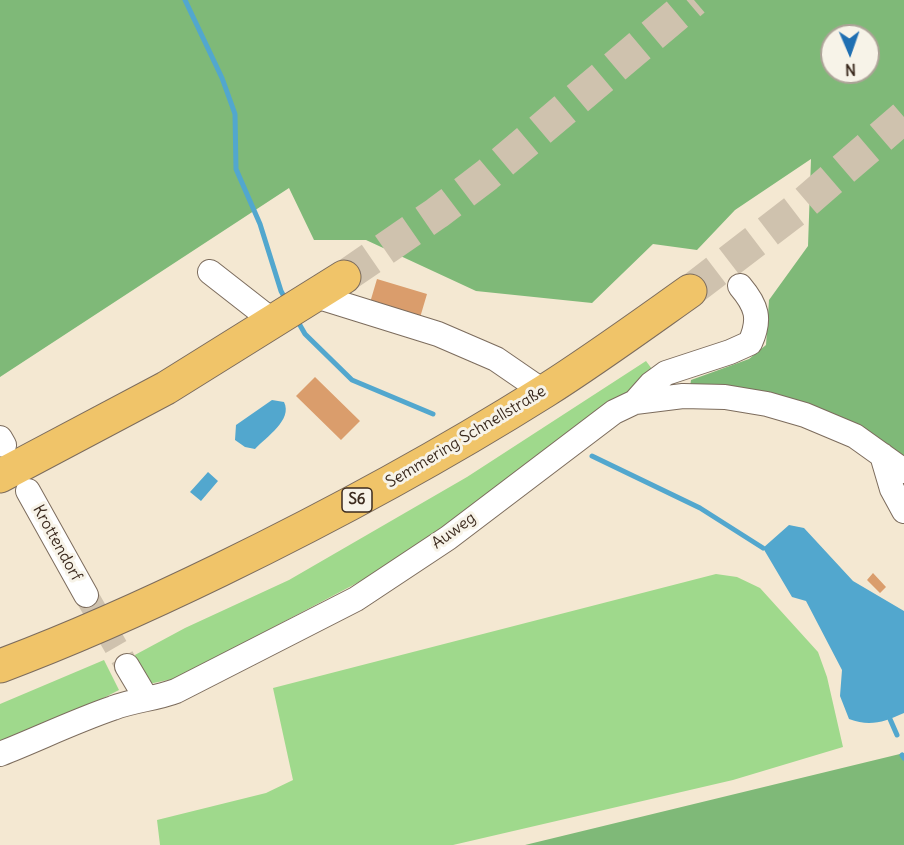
<!DOCTYPE html>
<meta charset="utf-8">
<style>
body{margin:0}
#map{position:relative;width:904px;height:845px;overflow:hidden;background:#f4e8d2;font-family:Delius,sans-serif}
canvas{display:block}
.north{position:absolute;left:820px;top:24px;width:60px;height:60px;box-sizing:border-box;background:#f7f3e8;border:2px solid #aca397;border-radius:50%;rotate:178deg;font-size:16px;font-weight:700;line-height:24px;text-align:center;color:#3b2a1e}
.north::after{content:'';display:block;margin:auto;width:21px;height:27px;background:#1f6fb2;clip-path:polygon(50% 0,100% 100%,50% 72%,0 100%)}
</style>
<div id="map">
<canvas width="904" height="845"></canvas>
<div class="north">N</div>
</div>
<script>
const c = document.querySelector('canvas').getContext('2d');
c.lineJoin = 'round';
function fill(path, color) { c.fillStyle = color; c.fill(path, 'evenodd'); }
function stroke(path, color, width, dash) { c.strokeStyle = color; c.lineWidth = width; c.lineCap = dash ? 'butt' : 'round'; c.setLineDash(dash || []); c.stroke(path); }
function write(font, color, halo, rows, align = 'center') {
  c.font = font + ' Delius,sans-serif'; c.lineWidth = 6; c.setLineDash([]); c.textBaseline = 'middle'; c.strokeStyle = halo; c.fillStyle = color; for (const [text, x, y, turn = 0] of rows) {
    c.save(); c.translate(x, y); c.rotate((+turn || 0) * Math.PI / 180); c.textAlign = isNaN(turn) ? turn : align; if (halo) c.strokeText(text, 0, 0); c.fillText(text, 0, 0); c.restore();
  }
}
const green = new Path2D(`
 M 646,361 L 655,373 L 591,417 L 468,510 L 374,574 L 177,678 L 149,684 L 133,656 L 185,628 L 289,580 L 467,477 Z
 M 716,574 L 737,577 L 760,588 L 818,652 L 827,677 L 843,747 L 733,780 L 453,845 L 160,845 L 157,820 L 266,793 L 293,780 L 273,688 Z
 M 104,660 L 119,690 L 53,724 L 0,745 L 0,704 Z`);
const forest = new Path2D(`
 M 0,0 L 904,0 L 904,460 L 690,387 L 691,380 L 749,359 L 766,345 L 769,300 L 808,246 L 811,159 L 735,210 L 697,250 L 653,244 L 592,303 L 476,291 L 366,240 L 314,240 L 289,188 L 0,377 ZM 832,36 L 868,36 L 868,72 L 832,72 Z
 M 904,753 L 904,845 L 525,845 Z`);
const water = new Path2D(`
 M 272,400 L 284,402 C 293,420 266,437 255,449 L 245,447 L 235,440 L 236,425 Z
 M 208,472 L 218,481 L 201,501 L 190,492 Z
 M 789,525 L 804,528 L 853,581 L 904,611 L 904,713 C 884,722 870,727 849,719 L 840,696 L 842,670 L 806,601 L 792,597 L 763,548 Z`);
const stream = new Path2D(`
 M 185,0 L 222,78 L 235,114 L 236,169 L 260,224 L 281,291 L 287,302
 M 297,320 L 305,334 L 352,380 L 433,414
 M 592,456 L 700,508 L 763,548
 M 890,719 L 897,735
 M 902,755 L 904,758`);
const building = new Path2D(`
 M 377,279 L 427,294 L 419,321 L 369,306 Z
 M 315,377 L 360,421 L 341,440 L 296,396 Z
 M 873,573 L 886,587 L 880,593 L 867,580 Z`);
const minorTunnel = new Path2D(`
 M 86,595 L 127,666`);
const highwayTunnel = new Path2D(`
 M 344,277 L 437,213 L 487,175 L 694,0
 M 690,291 L 796,210 L 904,117`);
const minor = new Path2D(`
 M 210,272 L 274,322
 M 316,296 L 438,334 L 496,359 L 544,392
 M 635,402 L 651,384 L 666,373 L 730,352 L 750,343 C 761,319 757,306 740,286
 M 0,438 L 4,445
 M 882,455 L 892,489 L 904,511
 M 28,491 L 86,595
 M 127,666 L 146,698
 M 0,754 C 38,739 75,721 113,708 C 133,700 155,699 176,691 L 356,599 L 448,538 L 614,412 L 635,402 L 683,396 L 725,397 L 767,404 L 805,415 L 855,436 L 904,471`);
const highway = new Path2D(`
 M 0,476 L 166,388 L 344,277
 M 0,666 C 75,638 148,605 220,570 C 331,516 440,457 545,391 C 594,360 642,325 690,291`);
const shields = [
 [357,500,30]
];
const shieldNames = [
 ["S6",357,500]
];
const streetNames = [
 ["Semmering Schnellstraße",466,437,-31],
 ["Auweg",454,531,-36],
 ["Krottendorf",57,543,61]
];
fill(green, '#9fd98c');
fill(forest, '#7fb978');
fill(water, '#52a7ce');
stroke(stream, '#52a7ce', 5);
fill(building, '#da9d6c');
stroke(minorTunnel, '#cfc2ae', 24, [24, 12]);
stroke(highwayTunnel, '#cfc2ae', 33, [33, 16]);
stroke(minor, '#7c6c5d', 26);
stroke(highway, '#7c6c5d', 35);
stroke(minor, '#fff', 24);
stroke(highway, '#f0c469', 33);
for (const [x, y, w] of shields) { const box = new Path2D(); box.roundRect(x - w / 2, y - 12, w, 24, 4.5); c.fillStyle = '#f7f3e8'; c.fill(box); stroke(box, '#3b2a1e', 1.5); }
write('bold 15px', '#3b2a1e', null, shieldNames);
write('16px', '#3b2a1e', '#f7f3e8', streetNames);
</script>
